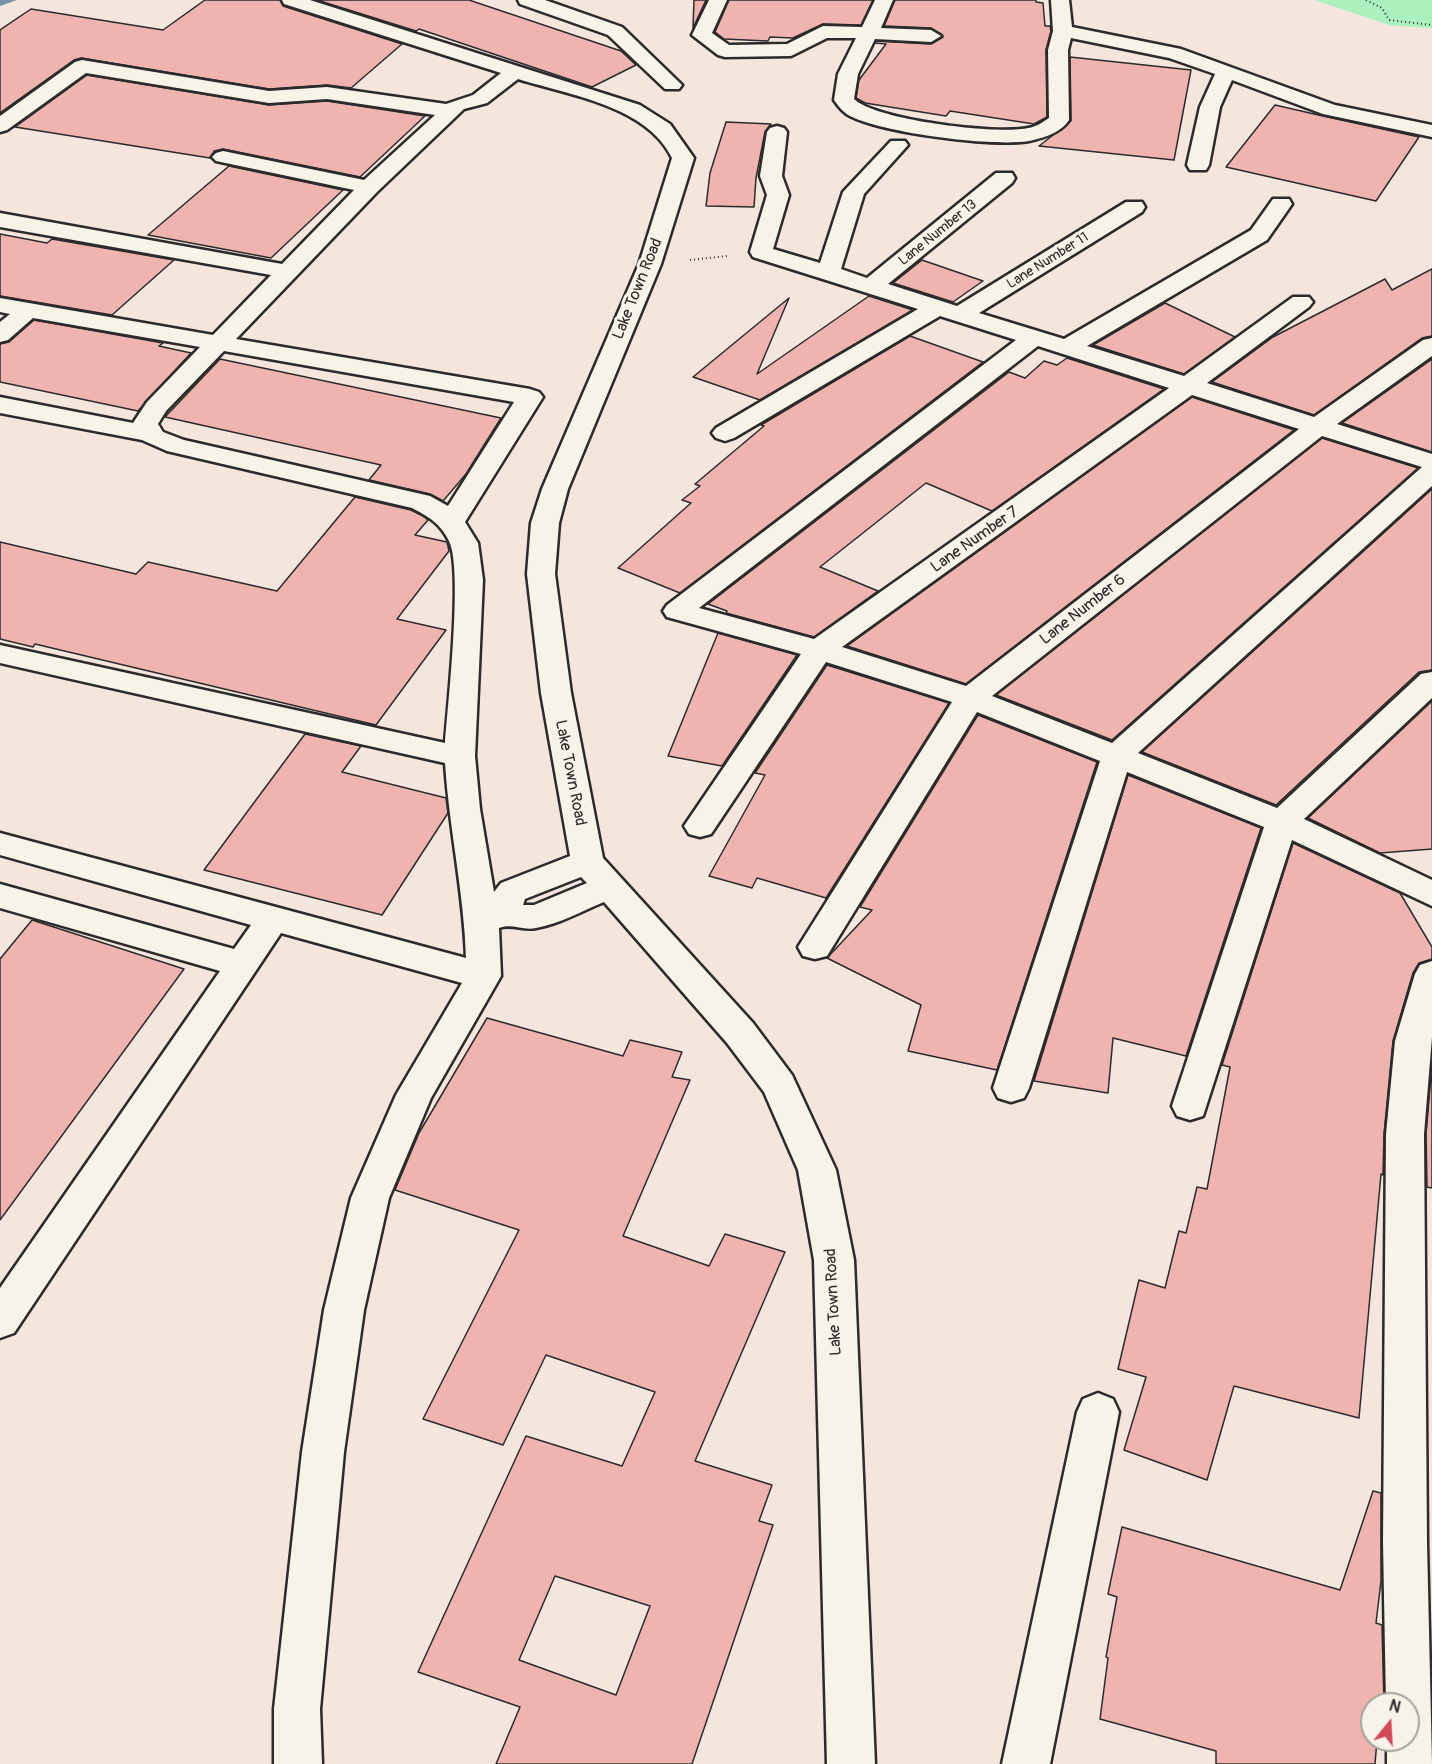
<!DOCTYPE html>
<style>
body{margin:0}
#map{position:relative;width:1432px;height:1764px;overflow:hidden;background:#f5e6dd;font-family:Pangolin,sans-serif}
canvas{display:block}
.north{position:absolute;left:1360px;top:1692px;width:60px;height:60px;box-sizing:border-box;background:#f7f3e8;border:2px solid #a5a39c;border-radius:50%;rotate:18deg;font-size:16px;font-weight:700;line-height:24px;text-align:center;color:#2b2b2b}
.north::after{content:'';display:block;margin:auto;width:21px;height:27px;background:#d1495b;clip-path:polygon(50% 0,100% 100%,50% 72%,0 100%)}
</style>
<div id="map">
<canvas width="1432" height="1764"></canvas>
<div class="north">N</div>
</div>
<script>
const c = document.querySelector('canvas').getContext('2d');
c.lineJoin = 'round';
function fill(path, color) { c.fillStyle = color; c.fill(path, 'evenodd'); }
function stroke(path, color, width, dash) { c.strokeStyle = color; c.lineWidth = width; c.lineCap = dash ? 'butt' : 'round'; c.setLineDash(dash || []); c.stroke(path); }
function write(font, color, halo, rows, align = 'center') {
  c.font = font + ' Pangolin,sans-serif'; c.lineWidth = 6; c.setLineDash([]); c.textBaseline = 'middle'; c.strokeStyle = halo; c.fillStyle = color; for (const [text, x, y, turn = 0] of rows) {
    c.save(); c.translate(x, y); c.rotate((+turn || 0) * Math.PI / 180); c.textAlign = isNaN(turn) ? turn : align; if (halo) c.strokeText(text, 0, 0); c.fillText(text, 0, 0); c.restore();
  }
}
const green = new Path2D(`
 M 1314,0 L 1432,0 L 1432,28 L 1389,25 Z`);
const stream = new Path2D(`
 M 0,0 L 17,0 L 0,6 Z`);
const building = new Path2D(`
 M 205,0 L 280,0 L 283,6 L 402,44 L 351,88 L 327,85 L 269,89 L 81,58 L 74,60 L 0,113 L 0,30 L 31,9 L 163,30 Z
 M 317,0 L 469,0 L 621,51 L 636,65 L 592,87 L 419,29 L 416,31 Z
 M 694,0 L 706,0 L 693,28 Z
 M 729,0 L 873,0 L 861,25 L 823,24 L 793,38 L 770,37 L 768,41 L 724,39 L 715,32 Z
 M 895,0 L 1036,0 L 1036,2 L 1043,3 L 1045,26 L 1050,26 L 1051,31 L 1046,50 L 1047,117 L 1034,124 L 950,111 L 946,116 L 865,103 L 856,98 L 859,80 L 886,44 L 875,43 L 876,41 L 931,44 L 943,37 L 931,28 L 884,26 Z
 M 1070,57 L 1191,70 L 1174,160 L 1039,146 L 1071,121 Z
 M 87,75 L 269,105 L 327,101 L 425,116 L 360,177 L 223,149 L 214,151 L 210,158 L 15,127 Z
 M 1275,105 L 1323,116 L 1419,137 L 1376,201 L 1226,167 Z
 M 726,122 L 771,124 L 765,132 L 756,178 L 754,207 L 706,206 L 710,173 Z
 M 229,166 L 343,190 L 271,258 L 148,235 Z
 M 0,234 L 47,243 L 52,239 L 174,260 L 112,315 L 0,296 Z
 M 922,260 L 983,281 L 953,302 L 893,283 Z
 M 1432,269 L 1432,336 L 1422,338 L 1314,415 L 1212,382 L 1273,337 L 1385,279 L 1392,290 Z
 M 869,296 L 913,310 L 760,400 L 693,377 L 789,298 L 757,374 Z
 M 1165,303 L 1235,337 L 1184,374 L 1093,345 Z
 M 34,320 L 163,343 L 159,346 L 191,353 L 138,411 L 0,382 L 0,344 L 9,342 Z
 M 910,336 L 983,362 L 680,593 L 618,568 L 691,503 L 682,500 L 700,486 L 695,484 L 764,426 L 761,425 Z
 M 1067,358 L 1164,389 L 992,511 L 926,483 L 820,567 L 878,591 L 814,637 L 726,613 L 727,611 L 708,604 L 1009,372 L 1025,378 L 1044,361 L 1057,365 Z
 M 220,359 L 501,418 L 466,474 L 443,501 L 430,494 L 369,480 L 381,465 L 165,417 Z
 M 1432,359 L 1432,452 L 1342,423 Z
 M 1192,397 L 1294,430 L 966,684 L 847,646 Z
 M 1322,438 L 1418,468 L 1112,740 L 996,695 Z
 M 1432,489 L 1432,670 L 1419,672 L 1276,805 L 1142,752 Z
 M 355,497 L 411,510 L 423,516 L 428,520 L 415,535 L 447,542 L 449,551 L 397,619 L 446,630 L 376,725 L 35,644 L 33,647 L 0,639 L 0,542 L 136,574 L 148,562 L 277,591 Z
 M 718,633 L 797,655 L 722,766 L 668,756 Z
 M 827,665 L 949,703 L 826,898 L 757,878 L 752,888 L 709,876 L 765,775 L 755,773 Z
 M 1432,701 L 1432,849 L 1380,853 L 1308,818 Z
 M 978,715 L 1097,762 L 997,1070 L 908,1051 L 921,1005 L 827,958 L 872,910 L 860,907 Z
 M 305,734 L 361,746 L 342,772 L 446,798 L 448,813 L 382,915 L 204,870 Z
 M 1128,775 L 1261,828 L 1186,1056 L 1113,1038 L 1108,1093 L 1034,1081 Z
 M 1293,843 L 1400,893 L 1432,947 L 1432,959 L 1419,963 L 1413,973 L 1393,1041 L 1384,1134 L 1383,1175 L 1381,1174 L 1359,1418 L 1234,1386 L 1207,1480 L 1124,1450 L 1146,1377 L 1118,1369 L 1139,1280 L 1165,1288 L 1179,1231 L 1186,1233 L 1197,1187 L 1207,1189 L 1230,1067 L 1222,1065 Z
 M 32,920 L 184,969 L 0,1220 L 0,959 Z
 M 487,1018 L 623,1056 L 630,1040 L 682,1052 L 672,1077 L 690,1080 L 623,1236 L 709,1266 L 725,1234 L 785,1252 L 695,1461 L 772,1485 L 759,1521 L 773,1525 L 692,1764 L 496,1764 L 520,1707 L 418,1672 L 526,1436 L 622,1466 L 655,1392 L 546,1355 L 503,1445 L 423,1419 L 519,1230 L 395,1190 L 419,1133 ZM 555,1576 L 650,1606 L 616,1695 L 519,1660 Z
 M 1432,1064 L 1432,1188 L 1427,1187 L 1426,1134 Z
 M 1373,1491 L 1381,1493 L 1381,1581 L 1376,1623 L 1382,1625 L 1384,1704 L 1372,1704 L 1372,1740 L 1377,1740 L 1375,1764 L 1216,1764 L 1216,1751 L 1100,1719 L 1108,1658 L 1106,1657 L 1117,1597 L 1108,1594 L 1122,1527 L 1340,1590 Z`);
const path = new Path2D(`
 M 1366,0 L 1382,8 L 1389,20 L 1432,25
 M 690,260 L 727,256`);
const street = new Path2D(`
 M 282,0 L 310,0 L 640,105 L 670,124 L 694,158 L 661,264 L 568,489 L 559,523 L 555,574 L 571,693 L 603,858 L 753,1023 L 792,1075 L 836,1170 L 854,1260 L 875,1764 L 827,1764 L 814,1260 L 798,1170 L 764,1092 L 727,1043 L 604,902 C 582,911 559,924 536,928 C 523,931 512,923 499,928 L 501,976 L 431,1098 L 389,1198 L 364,1310 L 344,1452 L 320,1709 L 322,1764 L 274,1764 L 274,1709 L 302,1452 L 324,1310 L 351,1198 L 396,1095 L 462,983 L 281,933 L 14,1333 L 0,1338 L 0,1288 L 220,971 L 0,908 L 0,884 L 234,949 L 251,925 L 0,855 L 0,833 L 466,958 C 464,893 449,828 445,763 L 0,663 L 0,645 L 445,743 C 448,704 463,569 449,541 C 440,523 429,517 412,508 L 167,451 L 142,440 L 0,413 L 0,397 L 133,423 L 147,402 L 200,347 L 33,318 L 8,340 L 0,342 L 0,322 L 10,314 L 0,312 L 0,298 L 213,335 L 271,275 L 0,227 L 0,213 L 282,264 L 354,190 L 216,161 L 212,157 L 216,153 L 223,151 L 364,180 L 435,115 L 327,99 L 269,103 L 86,73 L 7,130 L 0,132 L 0,116 L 75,62 L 82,60 L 269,91 L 327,87 L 446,104 L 473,95 L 501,73 L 284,4 ZM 518,79 C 569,95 647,106 672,158 L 639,264 L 542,489 L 531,523 L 527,574 L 541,693 L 570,856 L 501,883 L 494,892 L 480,809 L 475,756 L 483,580 L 478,543 L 465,522 L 543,397 L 539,392 L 530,389 L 236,339 L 377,192 L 464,109 L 487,103 ZM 224,351 L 514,402 L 448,506 L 430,496 L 184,440 L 163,432 L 158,424 L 166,411 ZM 581,877 L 587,883 L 534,905 L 523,905 L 525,899 Z
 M 518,0 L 545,0 L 622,27 L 682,85 L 679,89 L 665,89 L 608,35 L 520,4 Z
 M 709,0 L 727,0 L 712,33 L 729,45 L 787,44 L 823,26 L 862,27 L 875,0 L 893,0 L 881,28 L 931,30 L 941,36 L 931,42 L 875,39 L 858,74 L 854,99 C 875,120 998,135 1028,128 C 1036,127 1043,122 1049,118 L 1048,50 L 1053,31 L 1051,0 L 1069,0 L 1072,27 L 1181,49 L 1335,105 L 1432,125 L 1432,137 L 1323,114 L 1232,80 L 1220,107 L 1209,165 L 1206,170 L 1190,170 L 1187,165 L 1200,107 L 1215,74 L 1169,58 L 1071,38 L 1068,50 L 1069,120 C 1061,133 1043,138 1029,141 C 992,147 884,133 850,116 C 844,113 838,106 834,100 L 838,74 L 856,38 L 827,38 L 791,56 L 725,57 L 718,55 L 692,35 Z
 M 777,126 L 784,128 L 787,132 L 782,176 L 789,195 L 773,249 L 820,263 L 843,192 L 891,141 L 905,141 L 908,145 L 864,194 L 841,269 L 867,278 L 996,173 L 1012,173 L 1015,178 L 1012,183 L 888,284 L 957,306 L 1126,202 L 1142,202 L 1145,207 L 1142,212 L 979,313 L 1064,339 L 1251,230 L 1273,199 L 1289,199 L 1292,204 L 1267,240 L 1087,346 L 1184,376 L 1293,297 L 1309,297 L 1313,302 L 1309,307 L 1207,383 L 1314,417 L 1423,340 L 1432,338 L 1432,356 L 1337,424 L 1432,454 L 1432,486 L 1138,753 L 1277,808 L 1421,674 L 1432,672 L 1432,698 L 1304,819 L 1432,880 L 1432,906 L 1292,840 L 1203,1116 L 1190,1120 L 1177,1116 L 1172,1106 L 1264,827 L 1127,772 L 1029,1088 L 1024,1098 L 1011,1102 L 998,1098 L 993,1088 L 1100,761 L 977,712 L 827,956 L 815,959 L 803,956 L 798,947 L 952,702 L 826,662 L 711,834 L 700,837 L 689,834 L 684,826 L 801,654 L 667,617 L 663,611 L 667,605 L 1016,340 L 940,316 L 734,438 L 725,441 L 716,438 L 712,433 L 716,428 L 918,309 L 753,257 L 750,252 L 767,195 L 760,176 L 767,132 L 770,128 ZM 1038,346 L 1169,388 L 814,639 L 699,608 ZM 1192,395 L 1299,429 L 966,686 L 842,647 ZM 1322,436 L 1422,467 L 1112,743 L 992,696 Z
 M 1432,961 L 1432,1037 L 1424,1134 L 1427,1542 L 1432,1764 L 1387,1764 L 1387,1740 L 1408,1740 L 1408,1704 L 1386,1704 L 1383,1542 L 1386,1134 L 1395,1041 L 1415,974 L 1420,965 Z
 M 1098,1393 L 1113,1399 L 1119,1412 L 1050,1764 L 1002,1764 L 1077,1412 L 1083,1399 Z`);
const farStreetnames = [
 ["Lane Number 13",938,233,-39],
 ["Lane Number 11",1048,261,-32]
];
const streetNames = [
 ["Lake Town Road",638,289,-68],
 ["Lane Number 7",975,540,-35],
 ["Lane Number 6",1083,610,-38],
 ["Lake Town Road",570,773,79],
 ["Lake Town Road",834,1302,-93]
];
fill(green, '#aaf1be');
fill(stream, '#7992a6');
fill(building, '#efb4b0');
stroke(building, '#2b2b2b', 1.5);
stroke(street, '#2b2b2b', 5);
stroke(path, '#2b2b2b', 2, [1, 3]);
fill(street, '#f7f3e8');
write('14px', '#2b2b2b', '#f7f3e8', farStreetnames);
write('16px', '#2b2b2b', '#f7f3e8', streetNames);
</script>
